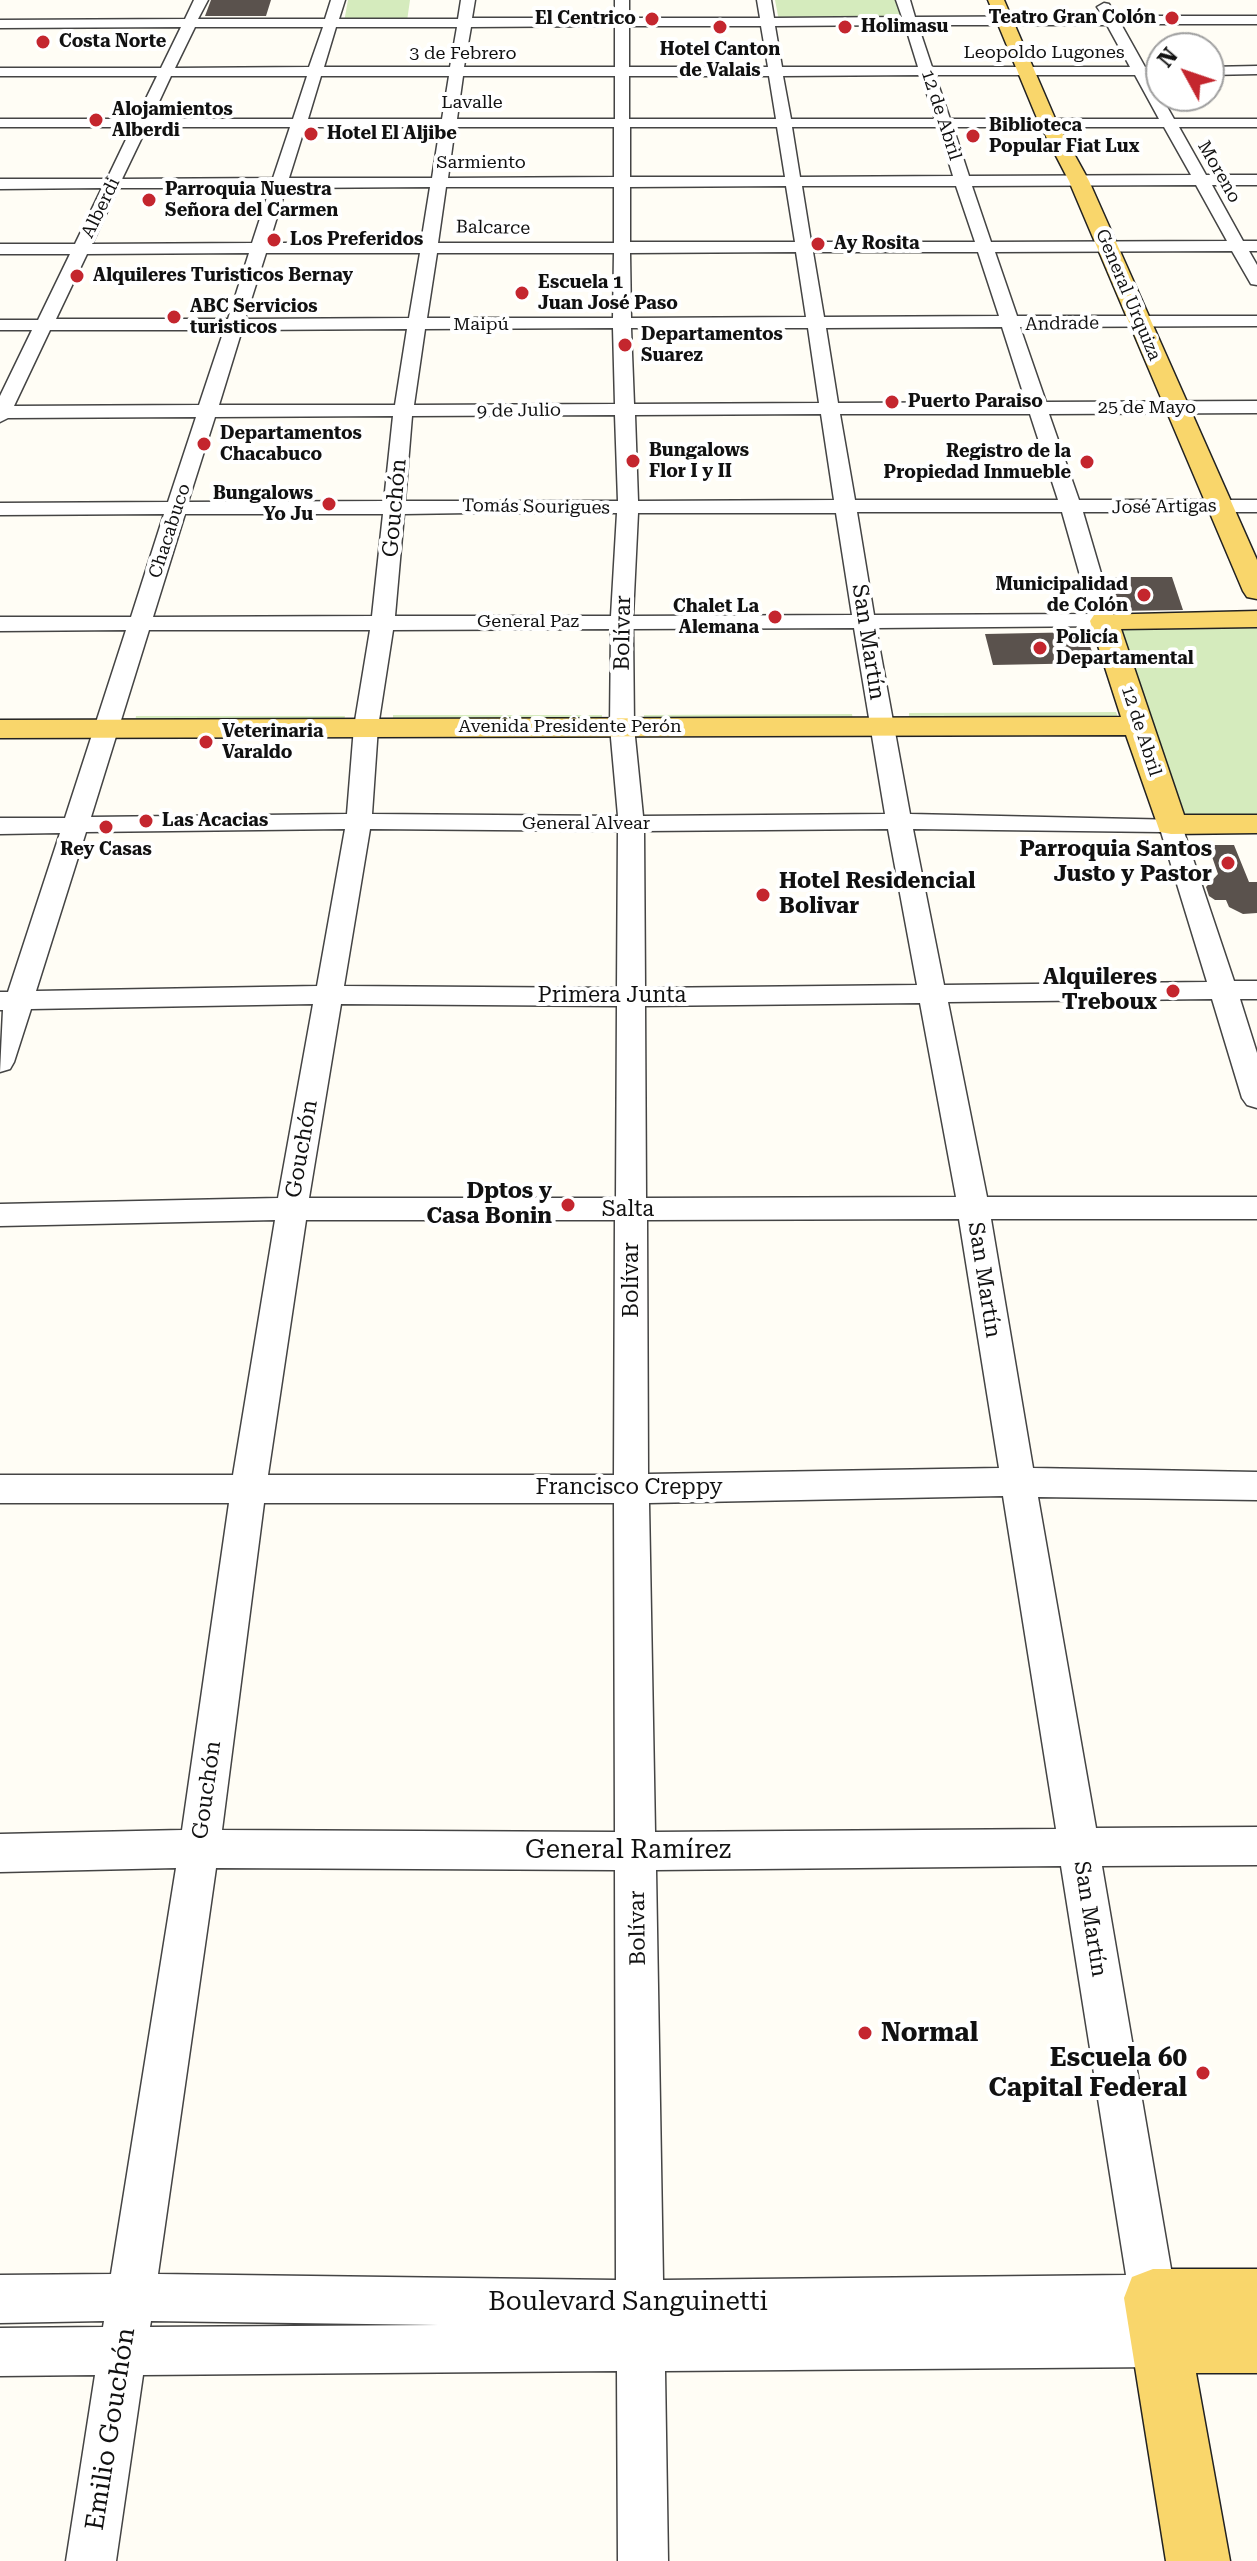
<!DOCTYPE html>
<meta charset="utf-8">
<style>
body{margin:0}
#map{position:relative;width:1257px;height:2561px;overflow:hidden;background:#fffdf5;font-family:"Roboto Serif",serif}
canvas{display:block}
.north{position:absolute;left:1145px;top:32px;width:80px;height:80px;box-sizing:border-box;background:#fff;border:2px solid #a0a0a0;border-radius:50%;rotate:310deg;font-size:22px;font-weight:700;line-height:32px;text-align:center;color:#111}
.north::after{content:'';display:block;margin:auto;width:28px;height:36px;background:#c4262e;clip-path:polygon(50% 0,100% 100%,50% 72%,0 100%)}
</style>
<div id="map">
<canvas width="1257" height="2561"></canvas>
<div class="north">N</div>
</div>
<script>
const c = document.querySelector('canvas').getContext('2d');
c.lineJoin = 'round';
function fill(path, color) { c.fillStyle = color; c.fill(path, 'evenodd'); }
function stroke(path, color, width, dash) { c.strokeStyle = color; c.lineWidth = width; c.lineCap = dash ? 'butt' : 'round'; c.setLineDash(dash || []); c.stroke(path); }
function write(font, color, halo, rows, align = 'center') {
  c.font = font + ' "Roboto Serif",serif'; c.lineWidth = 8; c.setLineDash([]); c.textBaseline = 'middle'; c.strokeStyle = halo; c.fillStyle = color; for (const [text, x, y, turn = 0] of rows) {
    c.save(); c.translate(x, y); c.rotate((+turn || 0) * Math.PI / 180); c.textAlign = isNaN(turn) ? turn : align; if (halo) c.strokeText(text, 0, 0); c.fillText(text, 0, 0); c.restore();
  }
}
const green = new Path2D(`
 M 348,0 L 410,0 L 407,21 L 344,22 Z
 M 775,0 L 897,0 L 903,21 L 779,21 Z
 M 1114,625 L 1257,627 L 1257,820 L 1182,819 Z
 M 1116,712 L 1118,717 L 909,718 L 909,713 Z
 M 852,714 L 853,720 L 644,720 L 644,715 Z
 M 393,715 L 602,715 L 602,720 L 393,721 Z
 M 136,716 L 345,716 L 344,721 L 135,722 Z`);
const building = new Path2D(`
 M 211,0 L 271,0 L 266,16 L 205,16 Z
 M 1105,577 L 1172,577 L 1183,610 L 1115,611 Z
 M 1085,632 L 1096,663 L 993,665 L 985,634 Z
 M 1208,845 L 1234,845 L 1249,882 L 1257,882 L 1257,913 L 1243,914 L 1229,907 L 1226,900 L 1215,900 L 1209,896 L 1206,887 L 1218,874 Z`);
const minor = new Path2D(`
 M 194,0 L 208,0 L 198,19 L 325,19 L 331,0 L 345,0 L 339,19 L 458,19 L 461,0 L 475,0 L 472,18 L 615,18 L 615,0 L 629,0 L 629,18 L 760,18 L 757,0 L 771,0 L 774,18 L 902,17 L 896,0 L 910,0 L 915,17 L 1103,16 L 1097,7 L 1104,3 L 1109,4 L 1116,16 L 1257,16 L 1257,24 L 1121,24 L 1145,67 L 1161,67 L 1161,75 L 1149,75 L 1174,119 L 1257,119 L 1257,127 L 1179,127 L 1206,175 L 1257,175 L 1257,185 L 1212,185 L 1243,241 L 1257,241 L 1257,251 L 1249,251 L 1257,265 L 1257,285 L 1251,284 L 1232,251 L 995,252 L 1017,316 L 1257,316 L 1257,326 L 1020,327 L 1046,402 L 1257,401 L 1257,413 L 1049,414 L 1079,500 L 1257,500 L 1257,512 L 1083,512 L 1115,621 L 1112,626 L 876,628 L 910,814 L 1180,820 L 1234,981 L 1257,981 L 1257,999 L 1240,999 L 1257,1053 L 1257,1108 L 1247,1105 L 1242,1098 L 1212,999 L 948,1002 L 987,1197 L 1257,1197 L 1257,1219 L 991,1219 L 1033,1468 L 1257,1472 L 1257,1500 L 1038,1497 L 1096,1828 L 1257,1827 L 1257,1865 L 1102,1866 L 1176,2298 L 1170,2315 L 1159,2319 L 1177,2326 L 1184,2343 L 1177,2360 L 1160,2367 L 665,2371 L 668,2561 L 618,2561 L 617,2371 L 143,2375 L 116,2561 L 66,2561 L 95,2375 L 0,2376 L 0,2328 L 103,2327 L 104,2321 L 0,2323 L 0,2275 L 111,2274 L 176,1868 L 0,1872 L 0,1834 L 182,1830 L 229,1503 L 0,1503 L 0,1475 L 233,1475 L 275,1220 L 0,1226 L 0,1204 L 278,1198 L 313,1004 L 31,1009 L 14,1062 L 10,1069 L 0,1072 L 3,1010 L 0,1010 L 0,992 L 8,992 L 60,833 L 0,834 L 0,818 L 65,818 L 126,630 L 0,631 L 0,617 L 131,617 L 164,514 L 0,515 L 0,503 L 168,502 L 196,417 L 8,418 L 0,422 L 0,396 L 32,330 L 0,330 L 0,320 L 38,320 L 70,254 L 0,254 L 0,244 L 75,244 L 102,188 L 0,189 L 0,179 L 107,179 L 132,127 L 0,127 L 0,119 L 136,119 L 157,76 L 0,76 L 0,68 L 161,68 L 181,27 L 0,28 L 0,20 L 185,19 ZM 905,25 L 918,67 L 782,67 L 775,26 ZM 918,25 L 1107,25 L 1130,67 L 932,67 ZM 615,26 L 615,67 L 464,67 L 471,27 ZM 629,26 L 761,26 L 768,67 L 629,67 ZM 195,27 L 323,27 L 309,67 L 175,68 ZM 336,27 L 457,27 L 450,67 L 324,67 ZM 921,75 L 935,119 L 791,119 L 783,76 ZM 935,75 L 1135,75 L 1159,119 L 950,119 ZM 171,76 L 307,76 L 293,119 L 151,119 ZM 321,76 L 449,76 L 442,119 L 308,119 ZM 463,76 L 615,76 L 615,119 L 457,119 ZM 629,76 L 769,76 L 776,119 L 629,119 ZM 147,127 L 290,127 L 273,178 L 122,179 ZM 305,127 L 440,127 L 432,178 L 289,178 ZM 455,127 L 614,127 L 614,177 L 448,178 ZM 630,127 L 777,127 L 785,177 L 630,177 ZM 792,127 L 938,127 L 953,176 L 800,177 ZM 953,127 L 1164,127 L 1191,175 L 969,176 ZM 1196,185 L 1227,241 L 991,242 L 972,186 ZM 786,186 L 795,242 L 630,242 L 630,187 ZM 802,186 L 956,186 L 975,242 L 811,242 ZM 430,187 L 421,243 L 269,243 L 286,188 ZM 446,187 L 614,187 L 614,243 L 438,243 ZM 118,188 L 270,188 L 252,243 L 92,244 ZM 796,252 L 806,317 L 631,318 L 630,253 ZM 813,252 L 978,252 L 999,316 L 824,317 ZM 249,253 L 228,319 L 56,319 L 87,254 ZM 266,253 L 420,253 L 409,318 L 245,319 ZM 437,253 L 614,253 L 613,318 L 427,318 ZM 1002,327 L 1026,402 L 838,403 L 826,328 ZM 613,328 L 615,404 L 414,405 L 425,329 ZM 631,328 L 808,328 L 819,403 L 634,404 ZM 407,329 L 395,405 L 219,405 L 242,330 ZM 50,330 L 224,330 L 199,405 L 14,406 ZM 821,414 L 834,500 L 638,501 L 635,415 ZM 840,414 L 1030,414 L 1058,500 L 855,500 ZM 615,415 L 618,501 L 405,501 L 412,416 ZM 393,416 L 384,501 L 188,502 L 215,417 ZM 857,512 L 1062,512 L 1091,614 L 874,615 ZM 471,513 L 617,513 L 611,616 L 395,616 L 404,514 ZM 638,513 L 836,513 L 852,615 L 633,616 ZM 185,514 L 383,514 L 372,616 L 153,617 ZM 854,628 L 885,814 L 643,816 L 634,727 L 633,629 ZM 611,629 L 610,727 L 618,816 L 372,814 L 378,727 L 393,630 ZM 149,630 L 370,630 L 354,727 L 347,814 L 91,817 ZM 345,829 L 317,986 L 36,991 L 86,832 ZM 370,829 L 618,831 L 617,988 L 344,986 ZM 888,829 L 917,985 L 645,988 L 644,831 ZM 913,829 L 1161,832 L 1207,982 L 944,985 ZM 920,1003 L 956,1197 L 646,1198 L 645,1006 ZM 341,1004 L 617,1006 L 616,1198 L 309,1198 ZM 959,1219 L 999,1468 L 648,1474 L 647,1220 ZM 306,1220 L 615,1220 L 614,1475 L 268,1475 ZM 1003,1496 L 1056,1829 L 655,1832 L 649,1503 ZM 264,1503 L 614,1503 L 615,1832 L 222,1830 ZM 1061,1866 L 1126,2275 L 663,2280 L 656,1870 ZM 216,1868 L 615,1870 L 616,2280 L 158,2274 ZM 151,2321 L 438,2325 L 150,2327 Z
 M 1257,66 L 1257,74 L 1209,75 L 1209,67 Z`);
const major = new Path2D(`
 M 988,0 L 1004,0 L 1057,123 L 1089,181 L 1257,560 L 1257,599 L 1247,597 L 1243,591 L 1069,181 L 1039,123 Z
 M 1257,611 L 1257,627 L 1121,629 L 1184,815 L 1257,815 L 1257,833 L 1171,834 L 1160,832 L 1126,735 L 0,738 L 0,720 L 1121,717 L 1090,621 L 1094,615 Z
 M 1153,2269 L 1257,2269 L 1257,2373 L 1196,2373 L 1230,2561 L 1166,2561 L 1124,2298 L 1132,2277 Z`);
const markers = [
 [1172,18,8,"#c4262e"],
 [652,19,8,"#c4262e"],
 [720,27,8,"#c4262e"],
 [845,27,8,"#c4262e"],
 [43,42,8,"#c4262e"],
 [96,120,8,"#c4262e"],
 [311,134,8,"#c4262e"],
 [973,136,8,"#c4262e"],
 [149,200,8,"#c4262e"],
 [274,240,8,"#c4262e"],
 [818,244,8,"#c4262e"],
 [77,276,8,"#c4262e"],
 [522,293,8,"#c4262e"],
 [174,317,8,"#c4262e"],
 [625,345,8,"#c4262e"],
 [892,402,8,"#c4262e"],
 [204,444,8,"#c4262e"],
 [633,461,8,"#c4262e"],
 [1087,462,8,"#c4262e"],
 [329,504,8,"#c4262e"],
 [1144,595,8,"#c4262e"],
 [775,617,8,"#c4262e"],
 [1040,648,8,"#c4262e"],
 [206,742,8,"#c4262e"],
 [146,821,8,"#c4262e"],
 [106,827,8,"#c4262e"],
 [1228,863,8,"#c4262e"],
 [763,895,8,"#c4262e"],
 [1173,991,8,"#c4262e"],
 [568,1205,8,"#c4262e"],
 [865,2033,8,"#c4262e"],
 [1203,2073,8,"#c4262e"]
];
const farPoinames = [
 ["Teatro Gran Colón",1156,18,"right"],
 ["El Centrico",636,19,"right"],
 ["Holimasu",861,27],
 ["Costa Norte",59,42],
 ["Hotel Canton",720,50,"center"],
 ["de Valais",720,71,"center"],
 ["Alojamientos",112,110],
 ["Alberdi",112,131],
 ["Biblioteca",989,126],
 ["Popular Fiat Lux",989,147],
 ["Hotel El Aljibe",327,134],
 ["Parroquia Nuestra",165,190],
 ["Señora del Carmen",165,211],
 ["Los Preferidos",290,240],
 ["Ay Rosita",834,244],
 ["Alquileres Turisticos Bernay",93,276],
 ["Escuela 1",538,283],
 ["Juan José Paso",538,304],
 ["ABC Servicios",190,307],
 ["turisticos",190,328],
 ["Departamentos",641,335],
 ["Suarez",641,356],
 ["Puerto Paraiso",908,402],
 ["Departamentos",220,434],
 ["Chacabuco",220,455],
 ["Bungalows",649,451],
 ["Flor I y II",649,472],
 ["Registro de la",1071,452,"right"],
 ["Propiedad Inmueble",1071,473,"right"],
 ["Bungalows",313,494,"right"],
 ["Yo Ju",313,515,"right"],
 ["Municipalidad",1128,585,"right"],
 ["de Colón",1128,606,"right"],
 ["Chalet La",759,607,"right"],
 ["Alemana",759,628,"right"],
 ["Policía",1056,638],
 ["Departamental",1056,659],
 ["Veterinaria",222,732],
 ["Varaldo",222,753],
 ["Las Acacias",162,821],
 ["Rey Casas",106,850,"center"]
];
const farStreetnames = [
 ["Leopoldo Lugones",1044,53],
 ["3 de Febrero",463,54],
 ["Lavalle",472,103],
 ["12 de Abril",941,115,72],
 ["Sarmiento",481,163],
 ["Moreno",1219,172,60],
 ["Alberdi",101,208,-64],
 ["Balcarce",493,228,1],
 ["General Urquiza",1128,295,67],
 ["Andrade",1062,324,-1],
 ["Maipú",481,325],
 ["25 de Mayo",1147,408],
 ["9 de Julio",519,411,-1],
 ["Tomás Sourigues",536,507,1],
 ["José Artigas",1164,507,-1],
 ["Chacabuco",170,531,-72],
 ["General Paz",528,622],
 ["Avenida Presidente Perón",570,727],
 ["12 de Abril",1141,731,72],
 ["General Alvear",586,824]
];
const streetNames = [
 ["Gouchón",395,508,-85],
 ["Bolívar",623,633,-89],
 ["San Martín",868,642,81],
 ["Primera Junta",612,996],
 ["Gouchón",302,1149,-80],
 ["Salta",628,1210],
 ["Bolívar",632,1280,-90],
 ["San Martín",984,1280,81],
 ["Francisco Creppy",629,1488],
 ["Gouchón",207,1790,-82],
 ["San Martín",1090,1919,81],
 ["Bolívar",638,1928,-91]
];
const poiNames = [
 ["Parroquia Santos",1212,850],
 ["Justo y Pastor",1212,875],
 ["Hotel Residencial",779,882,"left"],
 ["Bolivar",779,907,"left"],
 ["Alquileres",1157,978],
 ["Treboux",1157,1003],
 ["Dptos y",552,1192],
 ["Casa Bonin",552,1217]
];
const nearStreetnames = [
 ["General Ramírez",628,1850],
 ["Boulevard Sanguinetti",628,2302],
 ["Emilio Gouchón",111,2429,-81]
];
const nearPoinames = [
 ["Normal",881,2033],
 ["Escuela 60",1187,2058,"right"],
 ["Capital Federal",1187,2088,"right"]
];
fill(green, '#d5ebbd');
fill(building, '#5a524d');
stroke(minor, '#444', 3);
stroke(major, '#222', 3);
fill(minor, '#fff');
fill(major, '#f9d66b');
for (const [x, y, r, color] of markers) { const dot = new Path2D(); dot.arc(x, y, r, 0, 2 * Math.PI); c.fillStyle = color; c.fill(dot); stroke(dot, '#fff', 3); }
write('bold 18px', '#111', '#fff', farPoinames, 'left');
write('18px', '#111', '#fff', farStreetnames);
write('22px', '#111', '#fff', streetNames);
write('bold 22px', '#111', '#fff', poiNames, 'right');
write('26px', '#111', '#fff', nearStreetnames);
write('bold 26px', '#111', '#fff', nearPoinames, 'left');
</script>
